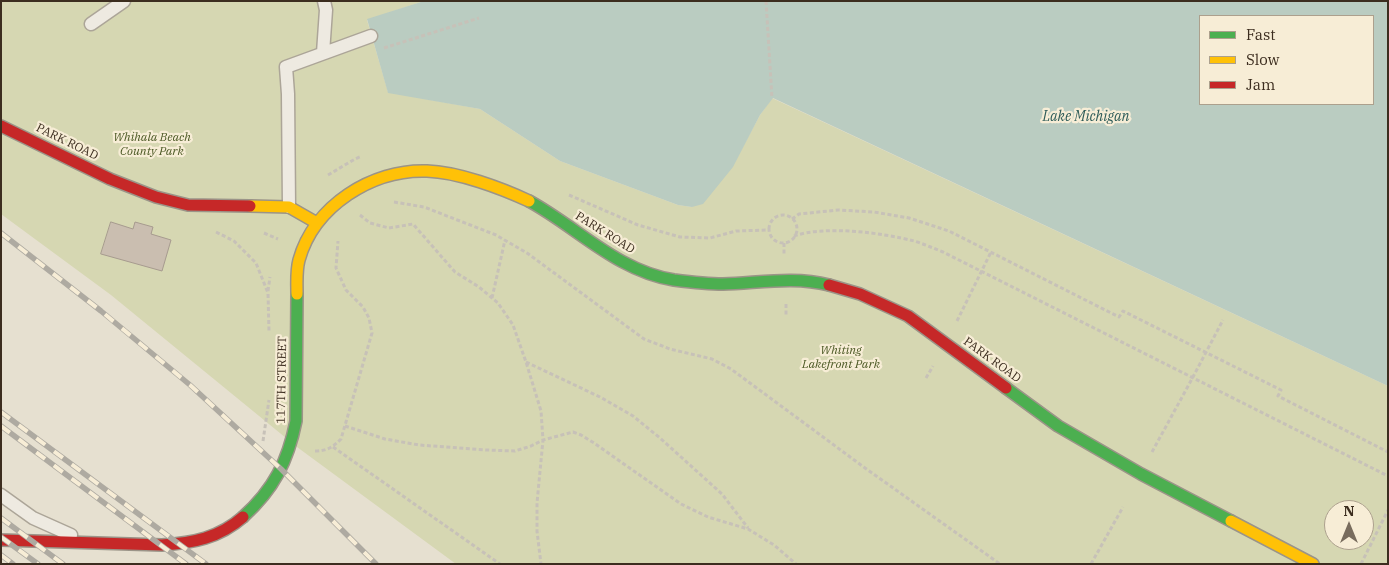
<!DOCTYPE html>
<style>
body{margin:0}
#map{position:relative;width:1389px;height:565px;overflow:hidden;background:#e6e0d0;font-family:"IBM Plex Serif",serif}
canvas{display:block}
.frame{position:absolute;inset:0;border:2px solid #3c2d1f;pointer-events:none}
.legend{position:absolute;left:1199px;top:15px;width:175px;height:90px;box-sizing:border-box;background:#f7edd6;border:1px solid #aca08d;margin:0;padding:6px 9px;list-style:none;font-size:15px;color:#3c2d1f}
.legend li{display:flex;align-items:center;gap:10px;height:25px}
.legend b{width:25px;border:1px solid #aca08d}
.north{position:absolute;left:1324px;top:500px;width:50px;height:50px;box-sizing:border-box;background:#f7edd6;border:1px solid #aca08d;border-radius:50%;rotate:0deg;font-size:14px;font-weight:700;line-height:20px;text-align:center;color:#3c2d1f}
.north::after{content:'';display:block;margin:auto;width:18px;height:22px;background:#786c5d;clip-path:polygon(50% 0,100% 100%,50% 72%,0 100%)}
</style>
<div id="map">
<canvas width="1389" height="565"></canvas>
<div class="frame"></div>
<ul class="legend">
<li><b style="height:6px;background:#4caf50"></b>Fast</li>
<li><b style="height:6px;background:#ffc107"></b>Slow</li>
<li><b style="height:6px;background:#c62828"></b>Jam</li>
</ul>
<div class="north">N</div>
</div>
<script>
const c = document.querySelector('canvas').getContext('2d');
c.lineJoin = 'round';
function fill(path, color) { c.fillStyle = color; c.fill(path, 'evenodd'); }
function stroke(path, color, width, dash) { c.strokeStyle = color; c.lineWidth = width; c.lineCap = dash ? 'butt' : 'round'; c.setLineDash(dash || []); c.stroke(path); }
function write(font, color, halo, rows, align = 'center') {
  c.font = font + ' "IBM Plex Serif",serif'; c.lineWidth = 4.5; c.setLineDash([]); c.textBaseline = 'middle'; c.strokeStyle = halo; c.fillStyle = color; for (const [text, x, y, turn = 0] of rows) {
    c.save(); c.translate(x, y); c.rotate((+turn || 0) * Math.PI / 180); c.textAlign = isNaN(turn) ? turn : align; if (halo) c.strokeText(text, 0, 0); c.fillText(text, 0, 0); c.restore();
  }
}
const green = new Path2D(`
 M 1,1 L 424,1 L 367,20 L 388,92 L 480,109 L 560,161 L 678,205 L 692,207 L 732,167 L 760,115 L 772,98 L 1388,386 L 1388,564 L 456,564 L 297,447 L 111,295 L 1,214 ZM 1334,510 L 1364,510 L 1364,540 L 1334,540 Z`);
const water = new Path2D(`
 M 424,1 L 1388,1 L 1388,386 L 773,98 L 760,115 L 733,167 L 703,204 L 692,207 L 678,205 L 560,161 L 480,109 L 388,93 L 367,19 ZM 1200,16 L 1373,16 L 1373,104 L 1200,104 Z`);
const building = new Path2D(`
 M 111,222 L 133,229 L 135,222 L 153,227 L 151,234 L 171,240 L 162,271 L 101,254 Z`);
const path = new Path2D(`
 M 766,1 L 772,98
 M 384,48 L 479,18
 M 328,175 L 355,159 L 362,156
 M 569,195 L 638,225 L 680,237 L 710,238 L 736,231 L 769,230
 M 394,202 L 424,207 L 496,235 L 527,253 L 644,339 L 670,349 L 712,359 L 731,369 L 865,468 L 1000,564
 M 360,215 L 370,223 L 389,228 L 413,224 L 455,272 L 479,287 L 498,303 L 513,325 L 526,362 L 541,411 L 543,440 L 537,503 L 537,531 L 541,564
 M769 229a14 14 0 1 1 28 0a14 14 0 1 1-28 0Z
 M 792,219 L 799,214 L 838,210 L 874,212 L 909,218 L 949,231 L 1119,317 L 1123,311 L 1281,390 L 1278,396 L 1388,452
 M 216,232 L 234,241 L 256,263 L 268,293 L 269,331
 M 264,233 L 278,239
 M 794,236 C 825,225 883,233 914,241 C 924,244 933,248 943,252 L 1388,476
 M 784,243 L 784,255
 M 268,291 L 270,277
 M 492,298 L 505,240
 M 786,304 L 786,317
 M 957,321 L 991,252
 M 526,362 L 600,397 L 633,416 L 660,438 L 722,494 L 748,528
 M 926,378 L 933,366
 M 345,426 L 385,439 L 419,445 L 486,450 L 515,451 L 531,446 L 543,440 L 573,432 L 581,435 L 594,443 L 681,504 L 708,517 L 748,529 L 774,545 L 796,564
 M 263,441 L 269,400
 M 333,447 L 500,564
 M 315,451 C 327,451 333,447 341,439 L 372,333 L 369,318 L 363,307 L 346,290 L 336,268 L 338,241
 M 1152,452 L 1193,377 L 1223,320
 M 1091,564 L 1123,507
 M 1361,564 L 1388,510`);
const lane = new Path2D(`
 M 91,24 L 124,1
 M 323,53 L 326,10 L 324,1
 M 289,207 L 288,94 L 286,67 L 371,36
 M 1,495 L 33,518 L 71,535`);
const fast = new Path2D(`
 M 529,201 C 577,227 617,271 674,280 C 690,282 708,284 723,284 C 759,283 794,276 829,285
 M 1006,388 L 1058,426 L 1141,474 L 1231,521
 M 243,517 C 274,489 288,461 296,421 L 297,294`);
const slow = new Path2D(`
 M 250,206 L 289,207 L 317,223
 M 297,294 C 297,283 296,271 299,260 C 314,206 372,169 427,171 C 458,172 501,188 529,201
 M 1231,521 L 1313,564`);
const jam = new Path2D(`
 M 1,126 L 110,179 L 156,197 L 188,205 L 250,206
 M 829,285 L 860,294 L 908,316 L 1006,388
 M 1,540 L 162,545 C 193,543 219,538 243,517`);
const rail = new Path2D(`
 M 1,233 L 101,311 L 190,385 L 281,469 L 376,564
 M 1,412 L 206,564
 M 1,426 L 186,564
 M 1,518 L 63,564
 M 1,537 L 38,564
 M 1,555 L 13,564`);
const parkNames = [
 ["Whihala Beach",152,138],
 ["County Park",152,152],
 ["Whiting",841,351],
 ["Lakefront Park",841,365]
];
const streetNames = [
 ["PARK ROAD",67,142,26],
 ["PARK ROAD",605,233,32],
 ["PARK ROAD",992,360,36],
 ["117TH STREET",282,380,-89]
];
const waterNames = [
 ["Lake Michigan",1086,117]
];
fill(green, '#d6d7b2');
fill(water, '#baccc1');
fill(building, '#cabeb0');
stroke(building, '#a79b8f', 1);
stroke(lane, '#aca598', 15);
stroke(fast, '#9b9488', 14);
stroke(slow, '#9b9488', 14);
stroke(jam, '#9b9488', 14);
stroke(path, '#c7c1b8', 3, [4, 2.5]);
stroke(lane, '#eeeae1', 12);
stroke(fast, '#4caf50', 11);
stroke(slow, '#ffc107', 11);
stroke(jam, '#c62828', 11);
stroke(rail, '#aeaaa1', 5.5);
stroke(rail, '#f7edd6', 4, [11]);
write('italic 12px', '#4c5925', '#f7edd6', parkNames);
write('12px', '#3c2d1f', '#f7edd6', streetNames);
write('italic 14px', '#2e5c59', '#f7edd6', waterNames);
</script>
